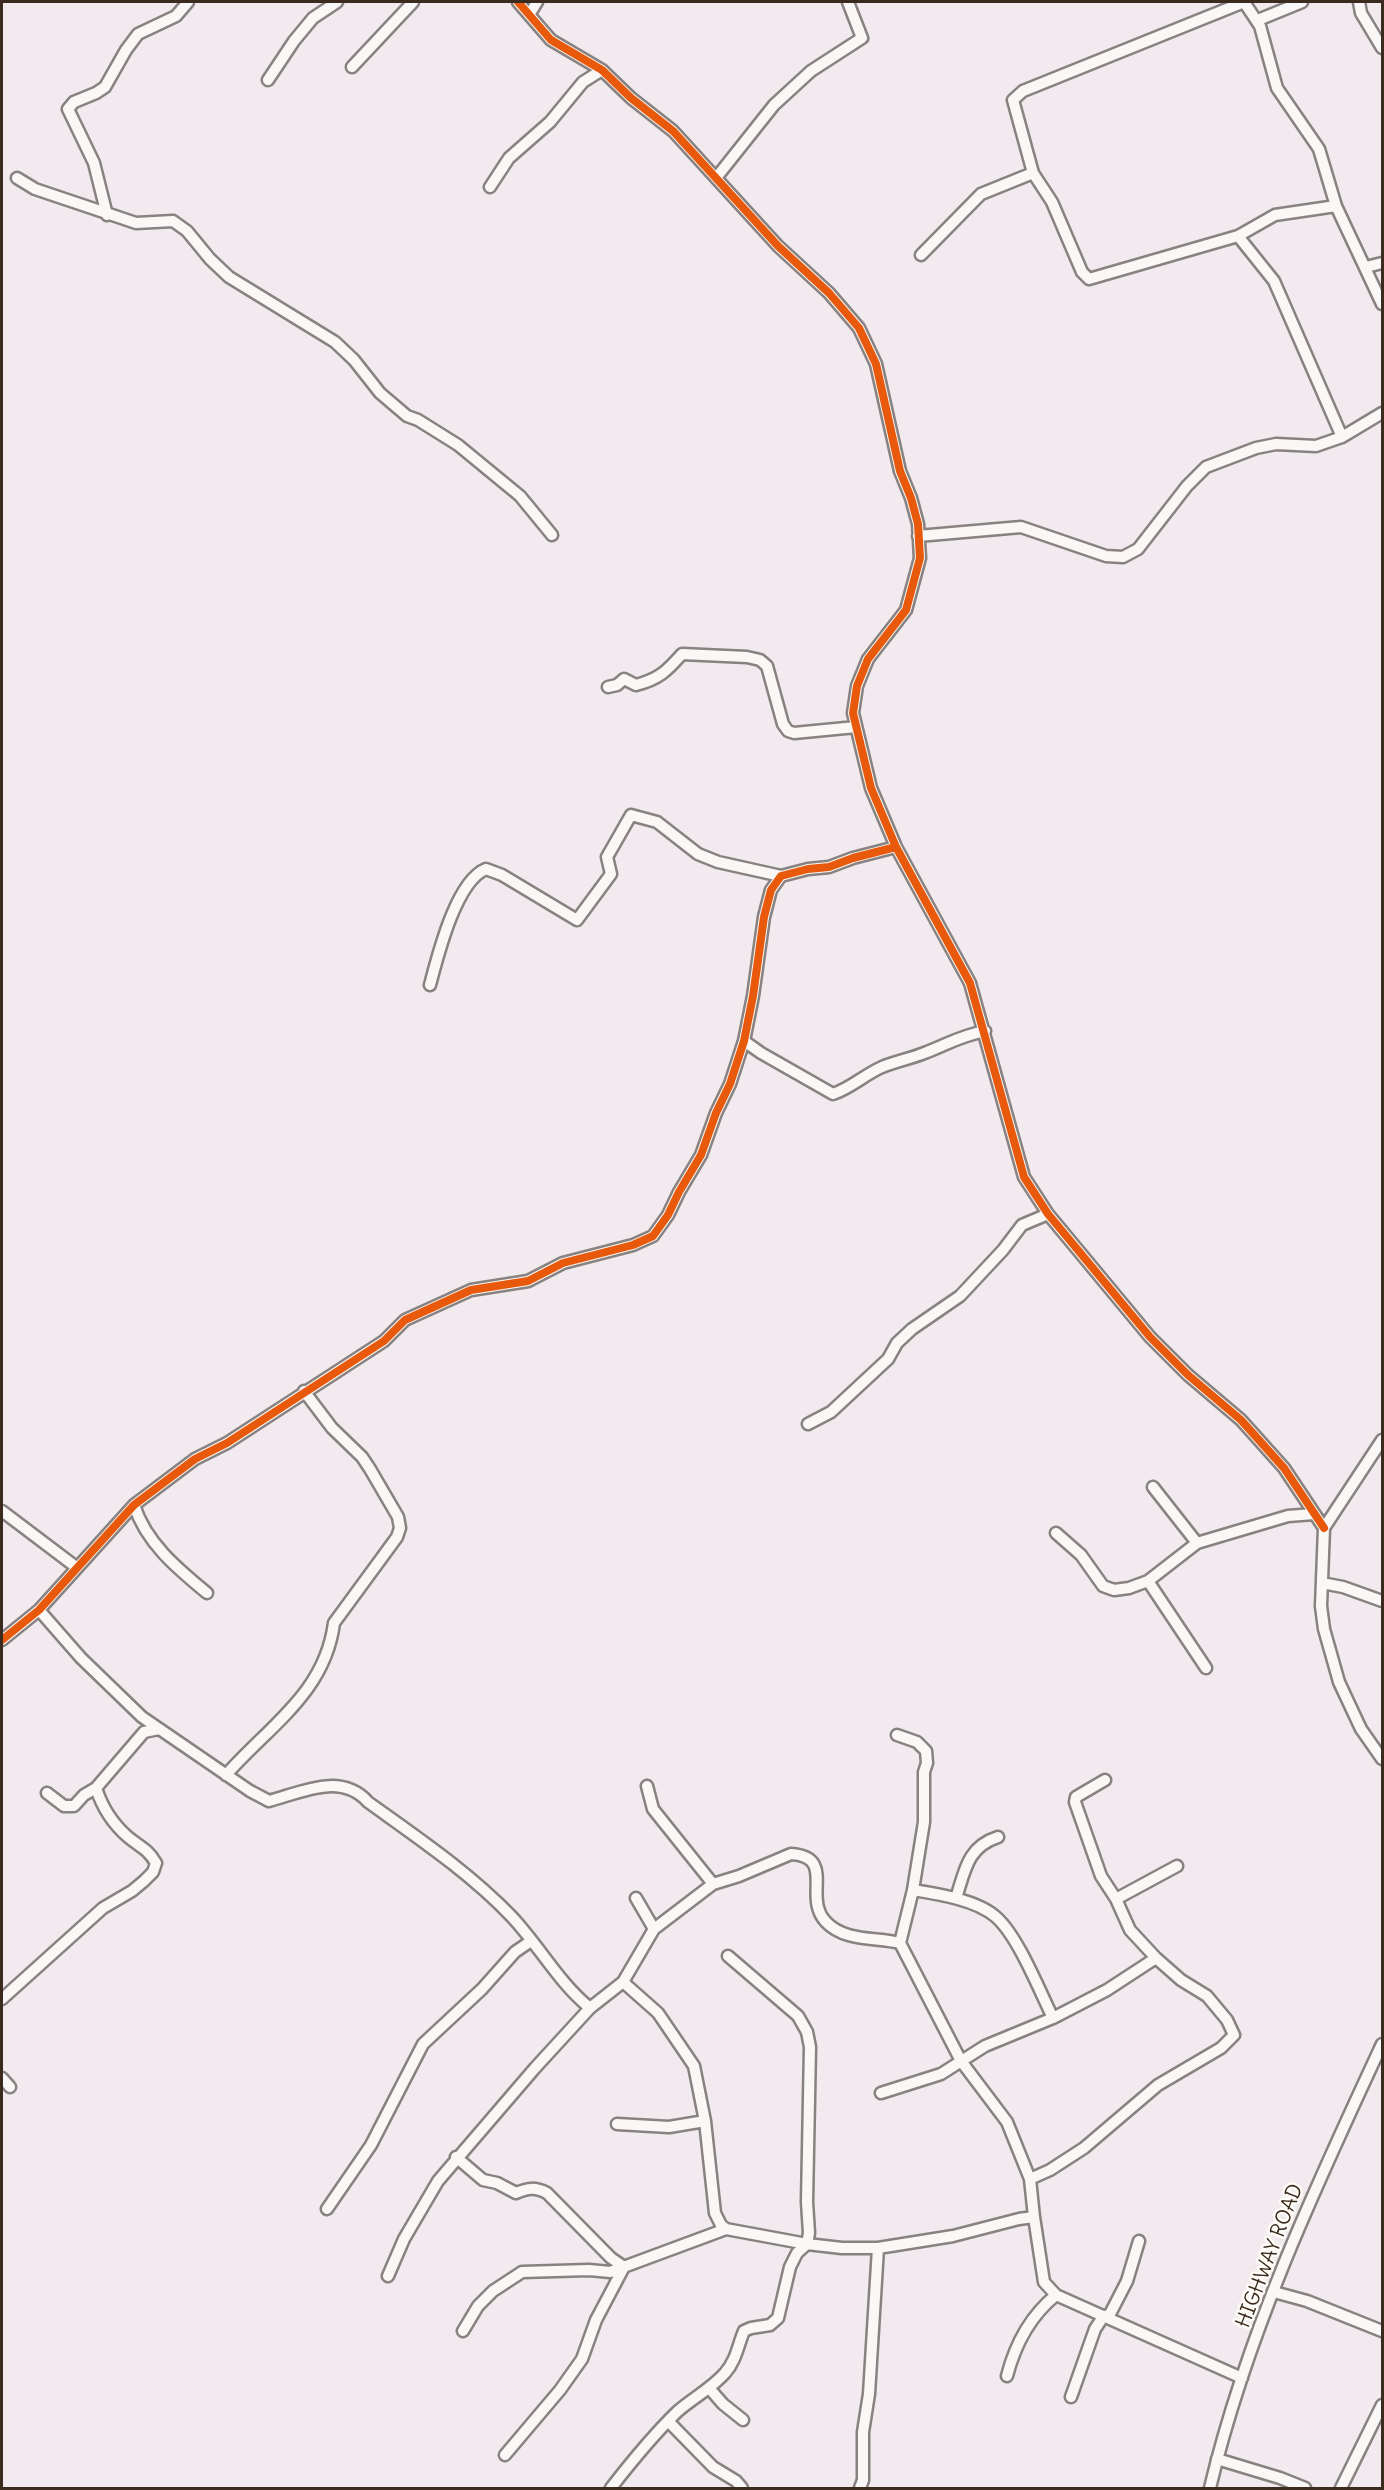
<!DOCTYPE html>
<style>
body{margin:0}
#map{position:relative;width:1384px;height:2490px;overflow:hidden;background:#f1eaee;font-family:Delius,sans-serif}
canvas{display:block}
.frame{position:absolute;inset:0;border:3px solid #3b2a1e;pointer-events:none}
</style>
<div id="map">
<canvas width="1384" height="2490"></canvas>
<div class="frame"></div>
</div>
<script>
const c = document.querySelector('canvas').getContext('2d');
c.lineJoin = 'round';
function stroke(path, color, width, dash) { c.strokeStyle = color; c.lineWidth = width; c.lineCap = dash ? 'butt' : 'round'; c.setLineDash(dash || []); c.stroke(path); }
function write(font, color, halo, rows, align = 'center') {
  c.font = font + ' Delius,sans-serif'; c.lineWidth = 5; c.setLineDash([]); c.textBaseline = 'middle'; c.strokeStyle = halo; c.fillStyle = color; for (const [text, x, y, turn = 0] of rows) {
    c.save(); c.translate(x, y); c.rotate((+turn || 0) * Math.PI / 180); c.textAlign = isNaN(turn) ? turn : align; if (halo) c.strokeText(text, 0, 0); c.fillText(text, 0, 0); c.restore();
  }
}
const minor = new Path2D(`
 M 518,2 L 551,40 L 602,70 L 631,98 L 673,131 L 778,246 L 829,293 L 859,328 L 876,364 L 900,471 L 911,498 L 918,524 L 920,558 L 906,610 L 868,659 L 857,686 L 853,713 L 871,788 L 896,847 L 970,983 L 1024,1177 L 1048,1214 L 1150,1337 L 1188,1375 L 1241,1420 L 1284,1468 L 1324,1528
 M 1244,2 L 1023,91 L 1013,100 L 1033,173 L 1052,202 L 1082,272 L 1089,279 L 1238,236 L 1275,215 L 1336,206
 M 1244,2 L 1260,26 L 1277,88 L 1319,149 L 1336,206 L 1382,304
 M 1359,2 L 1361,13 L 1382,48
 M 529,15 L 537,2
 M 1258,20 L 1302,2
 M 352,67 L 413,2
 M 268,80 L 294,41 L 313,18 L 337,2
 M 17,178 L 35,189 L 136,223 L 173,221 L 187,231 L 210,259 L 229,277 L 335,342 L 354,360 L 380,393 L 407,416 L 418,420 L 458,445 L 520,496 L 552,535
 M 716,178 L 774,105 L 811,71 L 862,38 L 848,2
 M 490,187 L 509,158 L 550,122 L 583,82 L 602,70
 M 107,215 L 94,163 L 68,109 L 74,102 L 96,93 L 105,87 L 126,50 L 138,34 L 176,16 L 188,2
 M 1238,236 L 1274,281 L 1342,437
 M 921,255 L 981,194 L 1033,173
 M 1366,267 L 1382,263
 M 918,536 L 1021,527 L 1106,556 L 1123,557 L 1138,549 L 1187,486 L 1206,467 L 1256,448 L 1276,444 L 1316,446 L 1342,437 L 1382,413
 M 608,687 L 617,685 L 624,679 L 636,685 C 659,679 667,671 682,654 L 747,657 L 760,660 L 767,666 L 783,724 L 788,731 L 794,733 L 856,727
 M 430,985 C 438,955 456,881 486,869 L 502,875 L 577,920 L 611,874 L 607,857 L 631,815 L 657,822 L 698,854 L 718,862 L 781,876
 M 744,1041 L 761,1053 L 833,1094 C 851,1088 864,1075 882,1067 C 897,1061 913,1058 927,1052 C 950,1043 960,1036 985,1031
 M 808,1424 L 831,1412 L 888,1359 L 897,1343 L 912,1329 L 960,1296 L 1003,1250 L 1022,1225 L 1048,1214
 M 1382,1440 L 1324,1528 L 1321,1606 L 1324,1629 L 1339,1682 L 1361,1729 L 1382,1759
 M 1153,1487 L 1197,1543
 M 134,1505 C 146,1543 178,1569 207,1593
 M 2,1511 L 76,1567
 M 1056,1533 L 1081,1555 L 1103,1586 L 1114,1590 L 1129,1588 L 1148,1581 L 1197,1543 L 1288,1516 L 1314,1514
 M 1148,1581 L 1206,1668
 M 1322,1583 L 1343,1587 L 1382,1601
 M 39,1610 L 81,1658 L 142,1717 L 250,1791 L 269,1801 C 302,1792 341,1772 368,1802 C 418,1838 470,1873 512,1917 C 540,1947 559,1983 590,2008
 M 2,1640 L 39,1610 L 134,1505 L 195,1459 L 227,1443 L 384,1341 L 405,1320 L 471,1290 L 528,1281 L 563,1263 L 633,1245 L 653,1236 L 668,1215 L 679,1192 L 701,1155 L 716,1113 L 730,1084 L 744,1041 L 753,996 L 764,917 L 771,890 L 781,876 L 808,869 L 829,867 L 853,858 L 896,847
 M 897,1735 L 917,1742 L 926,1751 L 927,1763 L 924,1772 L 924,1822 L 913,1890 L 900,1943 L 961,2061 L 1007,2122 L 1030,2179 L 1034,2217 L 1044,2282 L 1056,2295 L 1242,2378
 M 226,1775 C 269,1726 325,1693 334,1623 L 397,1537 L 400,1528 L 398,1517 L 370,1469 L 362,1457 L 332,1428 L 304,1391
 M 647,1786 L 653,1809 L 713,1884
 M 47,1793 L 64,1806 L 74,1806 L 84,1795 L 96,1788 L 144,1732 L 159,1729
 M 913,1890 C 938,1894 977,1900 996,1917 C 1018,1936 1040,1992 1053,2018
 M 636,1898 L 654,1929
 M 956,1898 C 965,1871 967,1847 998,1837
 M 1116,1899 L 1177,1866
 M 623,1982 L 658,2013 L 694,2066 L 705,2121 L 715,2213 L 721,2225 L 726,2229
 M 2,1999 L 103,1908 L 132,1891 L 144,1881 L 153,1872 L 156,1863 C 147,1848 140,1847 128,1837 C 113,1824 102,1807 96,1788
 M 2,2078 L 10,2087
 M 881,2093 L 941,2074 L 985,2046 L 1053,2018 L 1107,1990 L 1156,1958
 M 617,2124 L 669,2127 L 705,2121
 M 456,2157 L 483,2180 L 497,2183 L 516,2193 C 528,2188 535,2187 547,2193 L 611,2258 L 624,2267 L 596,2320 L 582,2359 L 560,2390 L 505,2455
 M 1030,2179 L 1050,2170 L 1084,2148 L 1158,2085 L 1221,2048 L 1234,2035 L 1227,2020 L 1207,1996 L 1181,1980 L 1156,1958 L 1130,1930 L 1116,1899 L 1101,1876 L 1075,1802 L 1076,1797 L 1105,1780
 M 327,2209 L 371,2145 L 423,2044 L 482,1989 L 515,1952 L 531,1941
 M 388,2276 L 404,2239 L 438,2181 L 535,2068 L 590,2008 L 623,1982 L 654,1929 L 713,1884 L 739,1876 L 791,1854 C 837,1857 802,1897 826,1922 C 845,1942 876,1937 900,1943
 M 1274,2292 L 1307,2301 L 1382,2331
 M 463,2331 L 478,2306 L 493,2291 L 522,2272 L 589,2270 L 610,2272 L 726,2229 L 807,2244 L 842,2248 L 878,2248 L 953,2236 L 1019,2219 L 1034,2217
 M 1007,2376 C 1015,2345 1030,2316 1056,2295
 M 709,2388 L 723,2404 L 743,2420
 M 1071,2397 L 1095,2329 L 1103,2317 L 1110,2314 L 1127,2281 L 1139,2241
 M 668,2421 L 713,2467 L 736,2481 L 742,2488
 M 1217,2459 L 1280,2478 L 1305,2488
 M 611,2488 C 632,2461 653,2435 678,2411 C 693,2398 712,2388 725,2373 C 736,2361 738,2345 744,2331 L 751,2328 L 770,2325 L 778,2318 L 790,2267 L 797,2253 L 807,2244 L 809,2233 L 807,2202 L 810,2047 L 807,2032 L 798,2016 L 728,1956
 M 860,2488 L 863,2480 L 863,2432 L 869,2394 L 878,2248
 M 1210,2488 C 1247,2333 1315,2188 1382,2044
 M 1341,2488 L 1382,2405`);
const cycleway = new Path2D(`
 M 518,2 L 551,40 L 602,70 L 631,98 L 673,131 L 778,246 L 829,293 L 859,328 L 876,364 L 900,471 L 911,498 L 918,524 L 920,558 L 906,610 L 868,659 L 857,686 L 853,713 L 871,788 L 896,847 L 970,983 L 1024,1177 L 1048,1214 L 1150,1337 L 1188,1375 L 1241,1420 L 1284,1468 L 1324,1528
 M 2,1640 L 39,1610 L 134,1505 L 195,1459 L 227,1443 L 384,1341 L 405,1320 L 471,1290 L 528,1281 L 563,1263 L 633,1245 L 653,1236 L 668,1215 L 679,1192 L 701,1155 L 716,1113 L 730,1084 L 744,1041 L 753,996 L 764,917 L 771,890 L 781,876 L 808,869 L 829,867 L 853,858 L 896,847`);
const streetNames = [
 ["HIGHWAY ROAD",1270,2256,-69]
];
stroke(minor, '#888281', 15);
stroke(minor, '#faf8f7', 10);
stroke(cycleway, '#e8590c', 8);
write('20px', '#3b2a1e', '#fdfcf7', streetNames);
</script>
